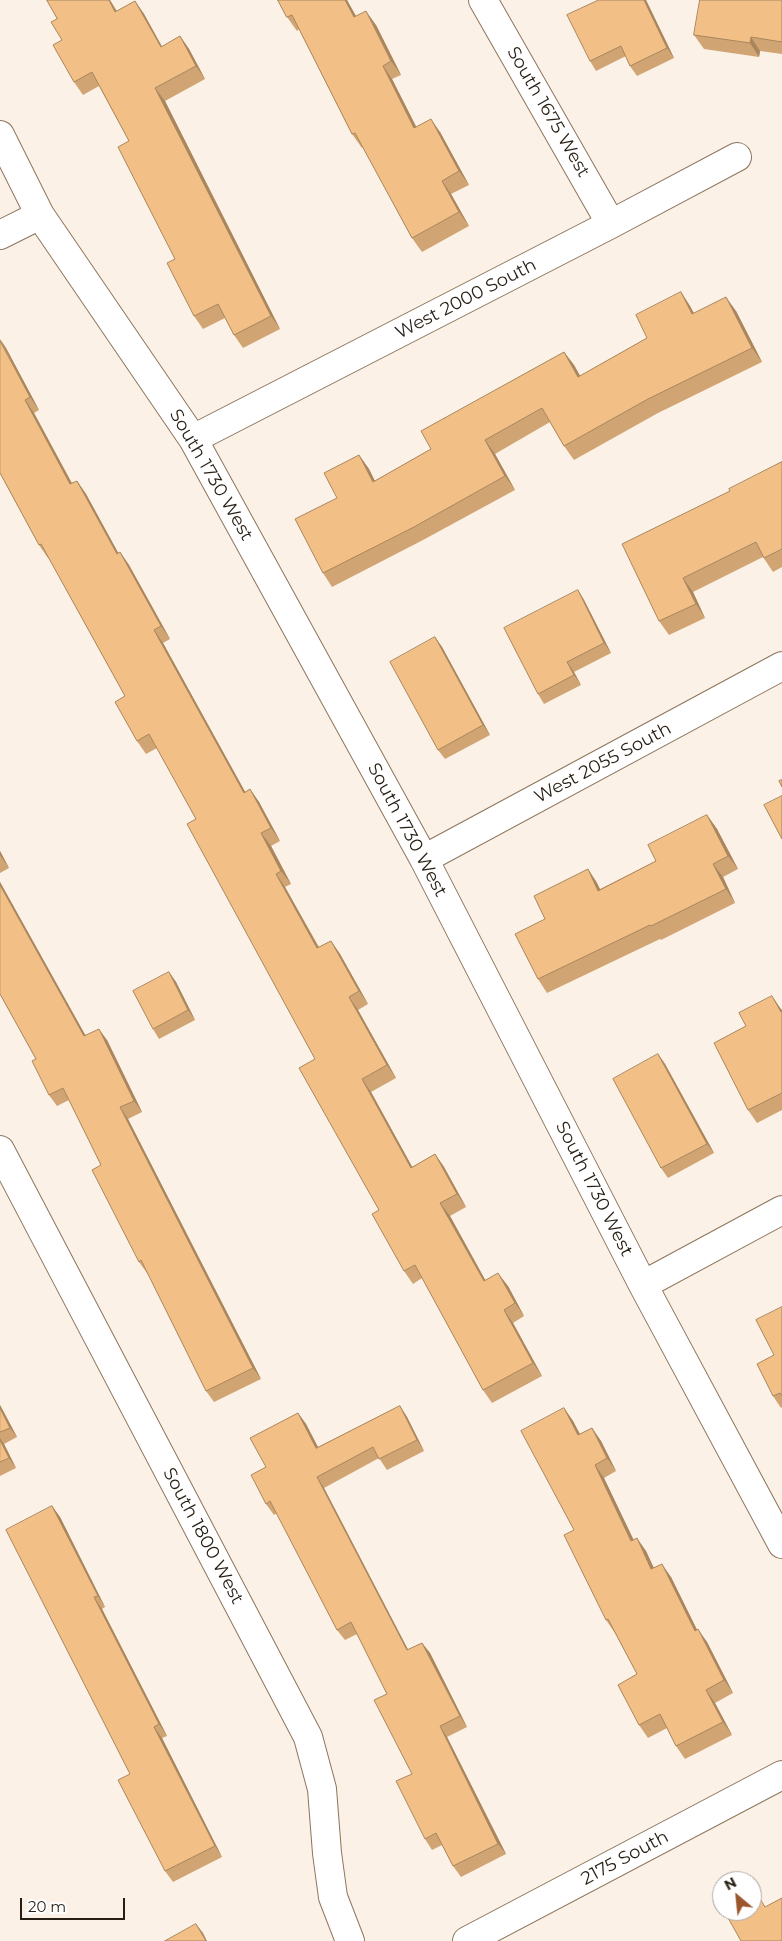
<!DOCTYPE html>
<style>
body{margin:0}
#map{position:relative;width:782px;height:1941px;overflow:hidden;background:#fcf1e6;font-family:Montserrat,sans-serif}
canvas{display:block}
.north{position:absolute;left:712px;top:1871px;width:50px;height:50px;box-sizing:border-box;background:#fff;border:1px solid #a9a5a1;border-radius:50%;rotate:332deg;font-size:14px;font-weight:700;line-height:20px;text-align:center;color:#271e14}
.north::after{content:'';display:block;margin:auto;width:18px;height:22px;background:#9c562d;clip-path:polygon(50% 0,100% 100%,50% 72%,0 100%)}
.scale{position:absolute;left:20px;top:1898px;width:105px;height:22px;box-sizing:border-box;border:2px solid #271e14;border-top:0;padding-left:6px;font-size:15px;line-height:18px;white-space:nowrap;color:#271e14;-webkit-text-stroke:4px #fff;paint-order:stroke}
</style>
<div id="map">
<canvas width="782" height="1941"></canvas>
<div class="north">N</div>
<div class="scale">20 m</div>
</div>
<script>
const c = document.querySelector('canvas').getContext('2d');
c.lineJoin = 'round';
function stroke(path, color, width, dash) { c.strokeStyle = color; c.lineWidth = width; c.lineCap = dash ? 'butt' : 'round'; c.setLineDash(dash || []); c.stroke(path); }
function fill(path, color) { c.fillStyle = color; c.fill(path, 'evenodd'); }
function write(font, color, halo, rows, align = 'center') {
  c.font = font + ' Montserrat,sans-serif'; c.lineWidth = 4.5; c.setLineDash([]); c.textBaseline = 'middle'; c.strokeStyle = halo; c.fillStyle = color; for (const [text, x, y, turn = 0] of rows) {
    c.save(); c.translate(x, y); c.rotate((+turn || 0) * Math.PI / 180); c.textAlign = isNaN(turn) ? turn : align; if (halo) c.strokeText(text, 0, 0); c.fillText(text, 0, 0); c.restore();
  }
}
const minor = new Path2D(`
 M 483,0 L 611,224
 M 0,135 L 40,215 L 193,439 L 424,859 L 643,1285 L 782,1544
 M 0,235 L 40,215
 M 193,439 L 611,224 L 737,157
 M 424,859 L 782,666
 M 0,1150 L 308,1737 L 322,1789 L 327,1853 L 333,1897 L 350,1941
 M 643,1285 L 782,1210
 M 467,1941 L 782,1775`);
const wall = new Path2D(`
 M 47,0 L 110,0 L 117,11 L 135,1 L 144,14 L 162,47 L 180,36 L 189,49 L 205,79 L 165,101 L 280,329 L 243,348 L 234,335 L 225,318 L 203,329 L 194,316 L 175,259 L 129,141 L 99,86 L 83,95 L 74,82 L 62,40 L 57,19 Z
 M 278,0 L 347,0 L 356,16 L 376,25 L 401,75 L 392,79 L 416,127 L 440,132 L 469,185 L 451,194 L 469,226 L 422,252 L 412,238 L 363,147 L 362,148 L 352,134 L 299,29 L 297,31 L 287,17 Z
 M 599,0 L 646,0 L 674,58 L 637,76 L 630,66 L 626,56 L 596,71 L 590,61 Z
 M 782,0 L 782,54 L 760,51 L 759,57 L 704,49 L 694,35 Z
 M 681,292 L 690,306 L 694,313 L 736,311 L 762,362 L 658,413 L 574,460 L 564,446 L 550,422 L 495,454 L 515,490 L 423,540 L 332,587 L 323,573 L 337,498 L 359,455 L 369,469 L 375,481 L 431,449 L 564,352 L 574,365 L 580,376 L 647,338 Z
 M 0,339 L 6,348 L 39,410 L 34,413 L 72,483 L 77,481 L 86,494 L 118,553 L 120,552 L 129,565 L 170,639 L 163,643 L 245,792 L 250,789 L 259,802 L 280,841 L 271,846 L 291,884 L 285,887 L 319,947 L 331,941 L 340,954 L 368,1004 L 358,1010 L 396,1078 L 371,1092 L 412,1167 L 435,1154 L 444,1167 L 466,1207 L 450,1216 L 485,1280 L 508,1286 L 524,1316 L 513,1323 L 542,1376 L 492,1403 L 483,1390 L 422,1278 L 413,1284 L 404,1271 L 379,1210 L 315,1059 L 196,819 L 157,748 L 146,754 L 137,741 L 125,696 L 49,558 L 48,558 L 39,545 L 0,473 Z
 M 782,462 L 782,567 L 773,572 L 763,557 L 693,592 L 705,618 L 669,635 L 659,621 L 730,491 Z
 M 578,590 L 584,600 L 611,653 L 574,672 L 581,685 L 544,704 L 538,694 Z
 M 435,637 L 442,647 L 490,735 L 445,759 L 438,750 Z
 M 707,815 L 717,829 L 738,869 L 723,877 L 735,903 L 661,940 L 660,939 L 547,993 L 538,979 L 545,919 L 588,869 L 597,883 L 600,889 L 656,861 Z
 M 0,851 L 9,868 L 0,873 Z
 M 0,882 L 85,1035 L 107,1040 L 142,1112 L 128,1119 L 261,1379 L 214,1402 L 206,1391 L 148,1273 L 147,1273 L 139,1262 L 101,1165 L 69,1100 L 57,1106 L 49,1095 L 36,1059 L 0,994 Z
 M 169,972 L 176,982 L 195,1020 L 159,1039 L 153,1029 Z
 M 782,1010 L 782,1110 L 757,1123 L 748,1110 L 746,1026 Z
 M 658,1054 L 665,1064 L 714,1153 L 668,1178 L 661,1168 Z
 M 782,1307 L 782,1407 L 781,1408 L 773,1396 L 774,1355 Z
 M 0,1405 L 17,1437 L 4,1444 L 16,1468 L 0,1476 Z
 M 400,1406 L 407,1417 L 424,1451 L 387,1470 L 379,1458 L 324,1488 L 408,1650 L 422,1643 L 430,1653 L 467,1727 L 447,1737 L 506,1854 L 461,1877 L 453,1866 L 442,1845 L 432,1850 L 425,1839 L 412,1774 L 387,1694 L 357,1634 L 345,1640 L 337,1630 L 277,1513 L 274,1515 L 266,1504 L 266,1467 L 298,1413 L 306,1424 L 318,1447 Z
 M 564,1408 L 573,1421 L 580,1434 L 592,1428 L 601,1441 L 616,1471 L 604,1478 L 633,1540 L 646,1551 L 654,1568 L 671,1577 L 697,1630 L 707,1642 L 733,1693 L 715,1703 L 732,1735 L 685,1759 L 676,1746 L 667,1728 L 648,1738 L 639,1725 L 637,1674 L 615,1633 L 606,1620 L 574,1530 Z
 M 52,1506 L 60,1517 L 105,1607 L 102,1609 L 167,1736 L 162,1738 L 222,1857 L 173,1882 L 165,1871 L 130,1774 Z`);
const shadedWall = new Path2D(`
 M 109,0 L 110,0 L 124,25 L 115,12 Z
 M 345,0 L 347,0 L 364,31 L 354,17 Z
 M 644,0 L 646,0 L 674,58 L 667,48 Z
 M 135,1 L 144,14 L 170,61 L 161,47 Z
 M 366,11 L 376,25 L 401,75 L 391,61 Z
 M 180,36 L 189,49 L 205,79 L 196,66 Z
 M 751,37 L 760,51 L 759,57 L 750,43 Z
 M 383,66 L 392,79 L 424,142 L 414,128 Z
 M 155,88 L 165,101 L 280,329 L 271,316 Z
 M 431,119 L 440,132 L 469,185 L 459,171 Z
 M 442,181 L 451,194 L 469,226 L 459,212 Z
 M 681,292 L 690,306 L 701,328 L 692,314 Z
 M 726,297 L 736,311 L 762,362 L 752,348 Z
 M 0,339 L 6,348 L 39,410 L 30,397 Z
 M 564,352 L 574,365 L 588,390 L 578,377 Z
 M 25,400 L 34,413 L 79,497 L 70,484 Z
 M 485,440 L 495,454 L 515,490 L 505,476 Z
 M 359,455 L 369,469 L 382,496 L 373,482 Z
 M 77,481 L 86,494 L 126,567 L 117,554 Z
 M 120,552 L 129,565 L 170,639 L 161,626 Z
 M 683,578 L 693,592 L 705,618 L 696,604 Z
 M 578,590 L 584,600 L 611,653 L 604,643 Z
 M 154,630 L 163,643 L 253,806 L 244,793 Z
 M 435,637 L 442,647 L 490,735 L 483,725 Z
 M 567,662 L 574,672 L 581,685 L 574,675 Z
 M 250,789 L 259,802 L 280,841 L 271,828 Z
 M 707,815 L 717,829 L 738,869 L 728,856 Z
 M 261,833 L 271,846 L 291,884 L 281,871 Z
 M 0,851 L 9,868 L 0,855 Z
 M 713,864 L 723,877 L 735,903 L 726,889 Z
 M 588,869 L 597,883 L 607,904 L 598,891 Z
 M 276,874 L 285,887 L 326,961 L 317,948 Z
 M 0,882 L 92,1047 L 84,1036 L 0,885 Z
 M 331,941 L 340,954 L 368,1004 L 359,991 Z
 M 169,972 L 176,982 L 195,1020 L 188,1010 Z
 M 772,996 L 781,1009 L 782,1010 L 782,1014 Z
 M 349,997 L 358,1010 L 396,1078 L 387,1065 Z
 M 99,1029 L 107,1040 L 142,1112 L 134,1101 Z
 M 658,1054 L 665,1064 L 714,1153 L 707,1144 Z
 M 362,1079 L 371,1092 L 420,1181 L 411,1168 Z
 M 120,1107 L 128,1119 L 261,1379 L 253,1368 Z
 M 435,1154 L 444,1167 L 466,1207 L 457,1194 Z
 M 440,1203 L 450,1216 L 493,1294 L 484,1281 Z
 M 498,1273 L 508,1286 L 524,1316 L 515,1303 Z
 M 504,1310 L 513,1323 L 542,1376 L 533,1363 Z
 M 0,1405 L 17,1437 L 10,1428 L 0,1408 Z
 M 400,1406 L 407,1417 L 424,1451 L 417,1440 Z
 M 564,1408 L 573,1421 L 587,1448 L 578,1435 Z
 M 298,1413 L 306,1424 L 324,1459 L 316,1448 Z
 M 592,1428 L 601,1441 L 616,1471 L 607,1458 Z
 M 0,1438 L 4,1444 L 16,1468 L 9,1458 L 0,1440 Z
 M 595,1465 L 604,1478 L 640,1553 L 631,1541 Z
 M 317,1477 L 324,1488 L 414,1661 L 407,1650 Z
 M 52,1506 L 60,1517 L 105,1607 L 98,1596 Z
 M 637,1538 L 646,1551 L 660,1582 L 651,1569 Z
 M 662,1564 L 671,1577 L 704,1644 L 695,1631 Z
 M 94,1597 L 102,1609 L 167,1736 L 159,1724 Z
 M 698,1629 L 707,1642 L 733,1693 L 724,1680 Z
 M 422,1643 L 430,1653 L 467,1727 L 460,1716 Z
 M 706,1690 L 715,1703 L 732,1735 L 723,1722 Z
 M 440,1726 L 447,1737 L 506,1854 L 498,1844 Z
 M 154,1727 L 162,1738 L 222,1857 L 215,1846 Z
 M 196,1924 L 203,1933 L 207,1941 L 206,1941 Z`);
const building = new Path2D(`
 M 47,0 L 109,0 L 115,12 L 135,1 L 161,47 L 180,36 L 196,66 L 155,88 L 271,316 L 234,335 L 218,304 L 194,316 L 167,263 L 175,259 L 118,147 L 129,141 L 92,72 L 74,82 L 53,45 L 62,40 L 51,22 L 57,19 Z
 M 278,0 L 345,0 L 354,17 L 366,11 L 391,61 L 383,66 L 414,128 L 431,119 L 459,171 L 442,181 L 459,212 L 412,238 L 355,133 L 352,134 L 292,15 L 287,17 Z
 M 599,0 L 644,0 L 667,48 L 630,66 L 621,46 L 590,61 L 567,15 Z
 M 700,0 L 782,0 L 782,42 L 751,37 L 750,43 L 694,35 Z
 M 681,292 L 692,314 L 726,297 L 752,348 L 648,399 L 564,446 L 542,408 L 485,440 L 505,476 L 414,527 L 323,573 L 295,519 L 337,498 L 324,473 L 359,455 L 373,482 L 431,449 L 421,431 L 564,352 L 578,377 L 647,338 L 636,315 Z
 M 0,341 L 30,397 L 25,400 L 70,484 L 77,481 L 117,554 L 120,552 L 161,626 L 154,630 L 244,793 L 250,789 L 271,828 L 261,833 L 281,871 L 276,874 L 317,948 L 331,941 L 359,991 L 349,997 L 387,1065 L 362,1079 L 411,1168 L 435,1154 L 457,1194 L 440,1203 L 484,1281 L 498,1273 L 515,1303 L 504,1310 L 533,1363 L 483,1390 L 415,1265 L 404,1271 L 372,1214 L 379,1210 L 299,1068 L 315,1059 L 187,824 L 196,819 L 149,734 L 137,741 L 115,702 L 125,696 L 41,544 L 39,545 L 0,473 Z
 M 782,462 L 782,549 L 764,558 L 756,542 L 683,578 L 696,604 L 659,621 L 622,544 L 730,491 L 729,489 Z
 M 578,590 L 604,643 L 567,662 L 574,675 L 538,694 L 504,628 Z
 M 435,637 L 483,725 L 438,750 L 390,662 Z
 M 782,780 L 782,787 L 779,781 Z
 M 782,796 L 782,839 L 764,805 Z
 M 707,815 L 728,856 L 713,864 L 726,889 L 651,926 L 650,925 L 538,979 L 515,934 L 545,919 L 534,896 L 588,869 L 598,891 L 656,861 L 648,845 Z
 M 0,885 L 84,1036 L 99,1029 L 134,1101 L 120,1107 L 253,1368 L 206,1391 L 141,1260 L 139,1262 L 92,1170 L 101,1165 L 63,1088 L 49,1095 L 32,1061 L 36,1059 L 0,994 Z
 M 169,972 L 188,1010 L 153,1029 L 133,991 Z
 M 772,996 L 781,1012 L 782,1011 L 782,1093 L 748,1110 L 714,1043 L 746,1026 L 739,1013 Z
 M 658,1054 L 707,1144 L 661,1168 L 613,1079 Z
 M 782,1307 L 782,1396 L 780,1393 L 773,1396 L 757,1364 L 774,1355 L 756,1320 Z
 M 400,1406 L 417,1440 L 379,1459 L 373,1447 L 317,1477 L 407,1650 L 422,1643 L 460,1716 L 440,1726 L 498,1844 L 453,1866 L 436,1833 L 425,1839 L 396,1781 L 412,1774 L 374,1700 L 387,1694 L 351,1622 L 337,1630 L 270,1501 L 266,1504 L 251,1475 L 266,1467 L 250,1438 L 298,1413 L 316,1448 Z
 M 0,1408 L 10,1428 L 0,1432 Z
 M 564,1408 L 578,1435 L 592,1428 L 607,1458 L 595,1465 L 631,1541 L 637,1538 L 651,1569 L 662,1564 L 695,1631 L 698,1629 L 724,1680 L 706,1690 L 723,1722 L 676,1746 L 660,1714 L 639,1725 L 618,1685 L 637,1674 L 608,1619 L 606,1620 L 564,1535 L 574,1530 L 521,1431 Z
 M 0,1440 L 9,1458 L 0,1462 Z
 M 52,1506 L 98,1596 L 94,1597 L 159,1724 L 154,1727 L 215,1846 L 165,1871 L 118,1780 L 130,1774 L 6,1530 Z
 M 759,1897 L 765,1907 L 782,1898 L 782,1941 L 741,1941 L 727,1916 L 735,1911 L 752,1911 L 752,1901 Z
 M 196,1924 L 206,1941 L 165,1941 Z`);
const streetNames = [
 ["South 1675 West",548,112,60],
 ["West 2000 South",466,299,-27],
 ["South 1730 West",211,475,60],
 ["West 2055 South",603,763,-28],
 ["South 1730 West",407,830,62],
 ["South 1730 West",594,1189,63],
 ["South 1800 West",203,1536,62],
 ["2175 South",625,1858,-28]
];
stroke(minor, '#8c755c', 30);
stroke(minor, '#fff', 28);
fill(wall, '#d0a573');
fill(shadedWall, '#a9865e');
fill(building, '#f2c086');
stroke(building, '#a9865e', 1);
write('18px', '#271e14', '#fff', streetNames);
</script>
